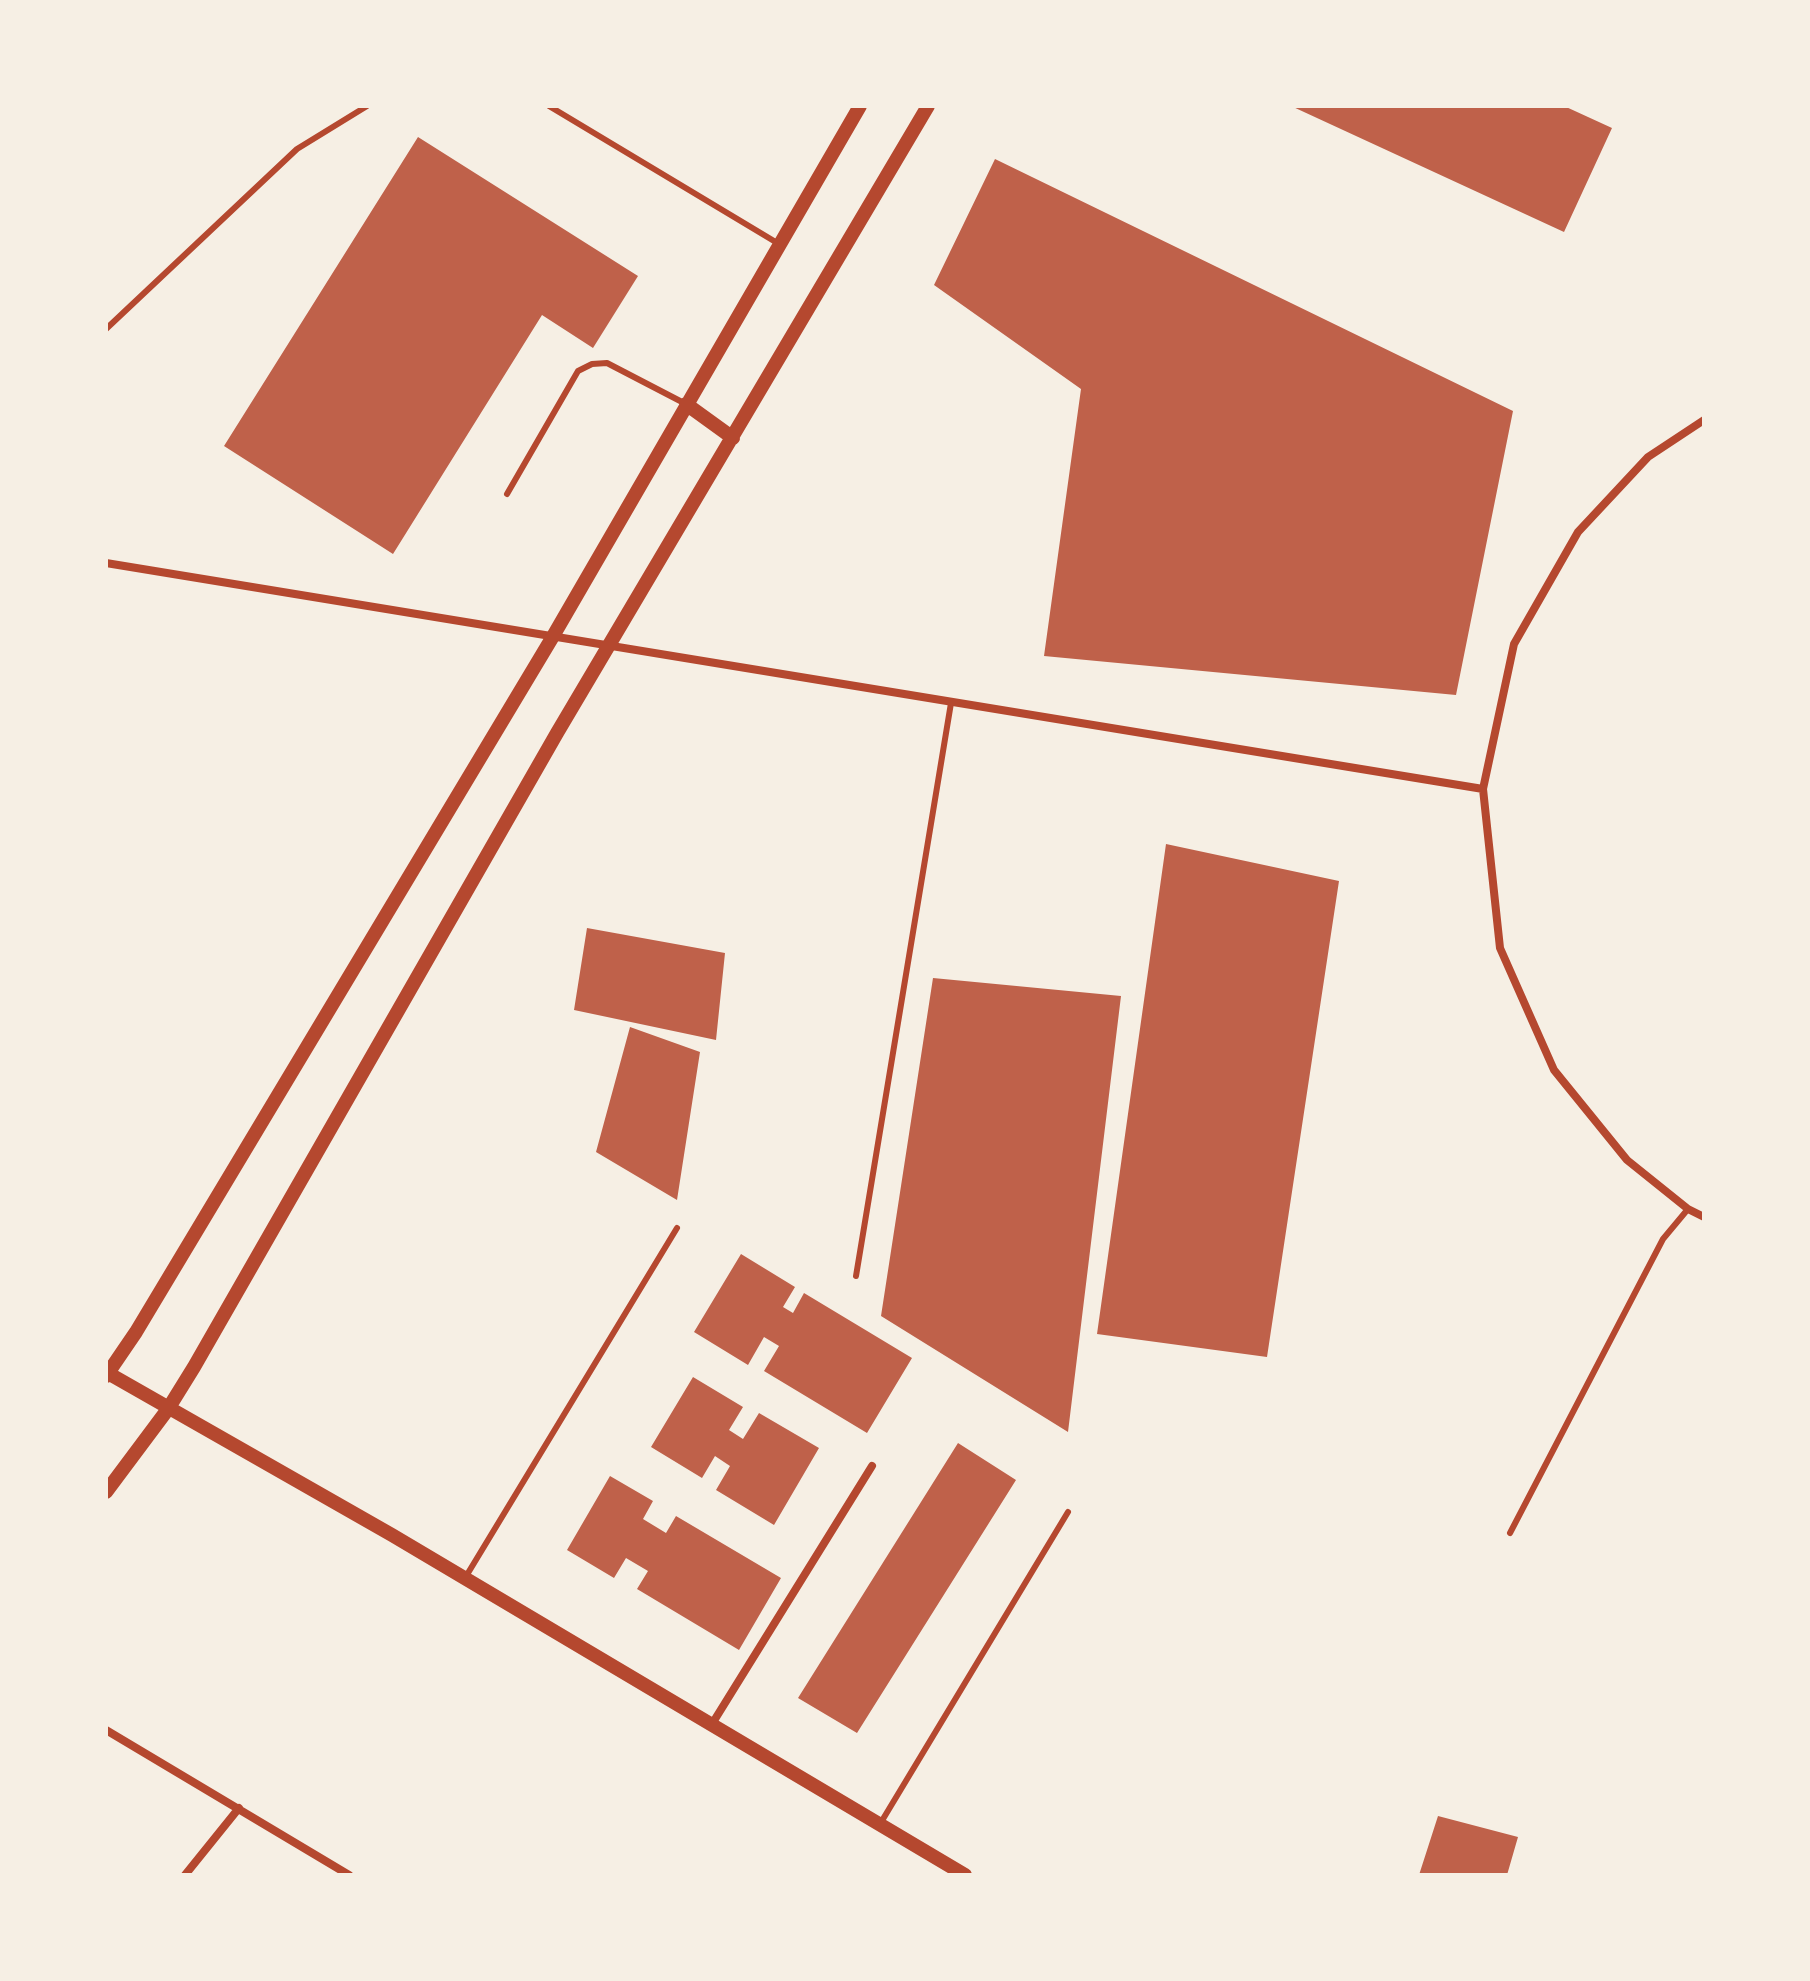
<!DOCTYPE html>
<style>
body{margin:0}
#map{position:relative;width:1810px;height:1981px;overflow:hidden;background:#f6efe4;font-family:Ubuntu,sans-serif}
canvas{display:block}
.frame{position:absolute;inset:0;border:108px solid #f6efe4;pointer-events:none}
</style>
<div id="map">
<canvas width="1810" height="1981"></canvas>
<div class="frame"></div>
</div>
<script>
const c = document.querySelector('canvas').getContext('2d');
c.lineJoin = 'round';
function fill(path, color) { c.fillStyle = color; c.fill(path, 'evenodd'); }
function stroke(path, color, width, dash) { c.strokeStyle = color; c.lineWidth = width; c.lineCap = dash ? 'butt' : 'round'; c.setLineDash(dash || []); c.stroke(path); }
const building = new Path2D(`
 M 1291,106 L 1564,106 L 1612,128 L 1564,232 Z
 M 418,137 L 638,276 L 593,348 L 542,315 L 393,554 L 224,446 Z
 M 995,159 L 1513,411 L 1456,695 L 1044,656 L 1081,389 L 934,285 Z
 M 1166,844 L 1339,881 L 1267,1357 L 1097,1334 Z
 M 587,928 L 725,953 L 716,1040 L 574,1010 Z
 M 933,978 L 1121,996 L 1068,1432 L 881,1316 Z
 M 630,1027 L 700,1052 L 677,1200 L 596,1152 Z
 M 741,1254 L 795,1287 L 783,1307 L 793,1313 L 804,1293 L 912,1358 L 867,1433 L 764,1371 L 779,1346 L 764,1337 L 748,1365 L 694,1332 Z
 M 693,1377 L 743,1407 L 729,1430 L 743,1439 L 759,1413 L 819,1448 L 774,1525 L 716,1490 L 730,1466 L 715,1456 L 702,1478 L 651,1447 Z
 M 958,1443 L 1016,1480 L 857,1733 L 798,1698 Z
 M 610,1476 L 653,1501 L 643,1519 L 666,1533 L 676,1516 L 781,1578 L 739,1650 L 637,1589 L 648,1571 L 626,1558 L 614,1578 L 567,1550 Z
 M 1438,1816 L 1518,1837 L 1507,1875 L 1419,1875 Z`);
const service = new Path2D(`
 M 549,106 L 779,244
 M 106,329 L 297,149 L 367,106
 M 507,494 L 578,371 L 592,364 L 607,363 L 684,403
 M 856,1276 L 951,703
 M 1510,1533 L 1663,1239 L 1688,1209
 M 465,1578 L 677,1228
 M 880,1824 L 1068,1512`);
const minor = new Path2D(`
 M 1704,420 L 1648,457 L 1578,532 L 1514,644 L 1483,789 L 1500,948 L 1554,1070 L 1627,1160 L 1688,1209 L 1704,1217
 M 106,563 L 1483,789
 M 712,1724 L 872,1466
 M 106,1730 L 349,1875
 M 185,1875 L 239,1808`);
const tertiary = new Path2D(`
 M 686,404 L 733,438
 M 106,1372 L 392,1535 L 965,1875
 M 106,1376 L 136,1332 L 552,638 L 860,106
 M 106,1492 L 168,1409 L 194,1367 L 557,733 L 928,106`);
fill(building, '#bf614a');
stroke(service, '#b5482f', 6);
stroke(minor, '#b5482f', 8);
stroke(tertiary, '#b5482f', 14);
</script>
